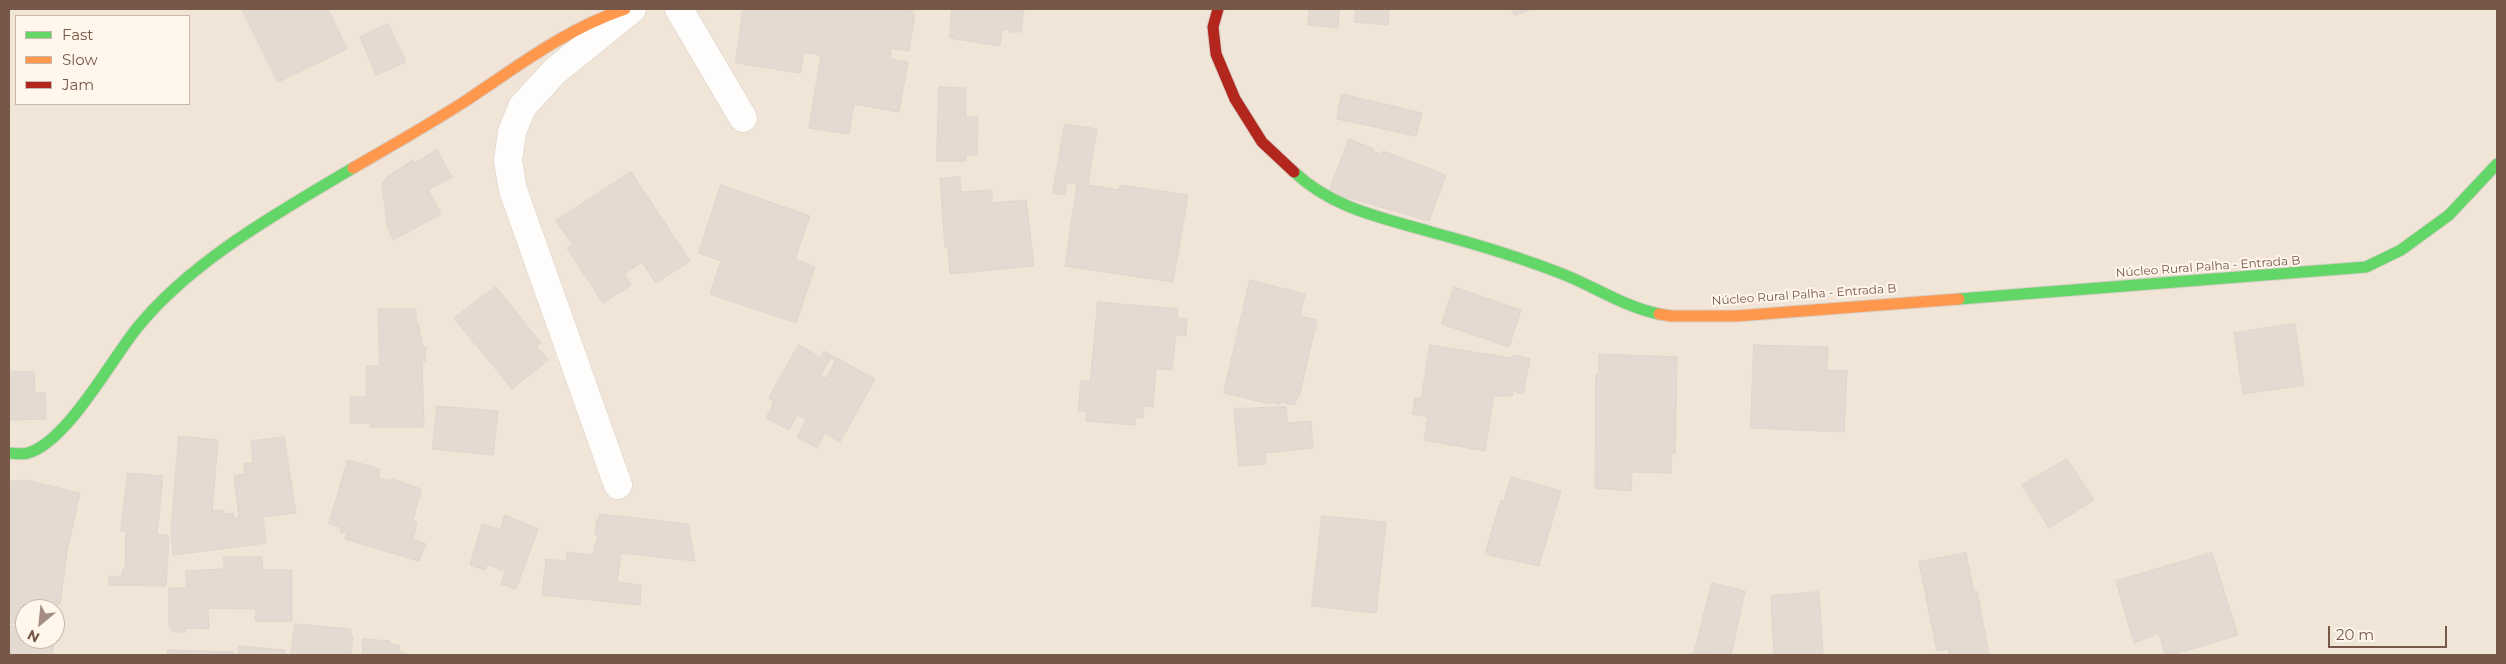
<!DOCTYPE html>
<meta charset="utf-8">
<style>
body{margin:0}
#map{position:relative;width:2506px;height:664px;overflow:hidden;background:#f7f2ea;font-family:Montserrat,sans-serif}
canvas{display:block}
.frame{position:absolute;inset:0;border:10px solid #775848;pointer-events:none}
.legend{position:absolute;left:15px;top:15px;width:175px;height:90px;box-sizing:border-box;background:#fff7eb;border:1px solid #c9b7aa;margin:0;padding:6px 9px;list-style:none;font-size:15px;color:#775848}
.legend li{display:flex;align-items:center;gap:10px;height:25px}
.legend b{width:25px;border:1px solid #c9b7aa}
.north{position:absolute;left:15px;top:599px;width:50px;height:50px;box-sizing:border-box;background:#fff7eb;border:1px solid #c9b7aa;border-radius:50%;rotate:208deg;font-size:14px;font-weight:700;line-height:20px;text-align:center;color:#775848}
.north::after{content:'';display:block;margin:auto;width:18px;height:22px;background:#a48e81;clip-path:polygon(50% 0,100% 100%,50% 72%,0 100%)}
.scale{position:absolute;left:2328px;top:626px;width:119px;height:22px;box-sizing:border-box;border:2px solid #775848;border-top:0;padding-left:6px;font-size:15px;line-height:18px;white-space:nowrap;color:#775848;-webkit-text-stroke:4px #fff7eb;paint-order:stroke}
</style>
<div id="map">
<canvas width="2506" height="664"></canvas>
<div class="frame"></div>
<ul class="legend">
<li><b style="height:6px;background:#63d668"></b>Fast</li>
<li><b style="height:6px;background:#ff974d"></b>Slow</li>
<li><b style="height:6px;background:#b3261e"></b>Jam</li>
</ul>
<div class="north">N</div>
<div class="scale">20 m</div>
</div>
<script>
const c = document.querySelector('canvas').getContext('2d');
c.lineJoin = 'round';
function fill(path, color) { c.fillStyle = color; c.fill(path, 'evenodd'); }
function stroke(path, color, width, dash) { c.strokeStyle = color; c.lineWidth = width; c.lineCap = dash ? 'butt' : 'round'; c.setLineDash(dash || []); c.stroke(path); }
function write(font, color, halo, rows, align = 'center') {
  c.font = font + ' Montserrat,sans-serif'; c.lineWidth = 4; c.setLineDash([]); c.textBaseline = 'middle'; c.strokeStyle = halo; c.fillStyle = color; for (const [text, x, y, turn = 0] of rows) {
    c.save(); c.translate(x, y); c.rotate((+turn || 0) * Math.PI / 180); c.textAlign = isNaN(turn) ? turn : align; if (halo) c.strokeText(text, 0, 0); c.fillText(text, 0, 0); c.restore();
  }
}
const residential = new Path2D(`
 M 9,9 L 2497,9 L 2497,655 L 9,655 ZM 16,16 L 189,16 L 189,104 L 16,104 ZM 25,609 L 55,609 L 55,639 L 25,639 Z`);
const building = new Path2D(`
 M 242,9 L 328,9 L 347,49 L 278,82 Z
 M 743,9 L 913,9 L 912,14 L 915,15 L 909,51 L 891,48 L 890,59 L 908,62 L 899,112 L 854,104 L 849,134 L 809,128 L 821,55 L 804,52 L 800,73 L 736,63 Z
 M 952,9 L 1024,9 L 1021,32 L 1010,32 L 1010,30 L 1002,29 L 1000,46 L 950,38 Z
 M 1310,9 L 1339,9 L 1338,28 L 1308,25 Z
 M 1356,9 L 1389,9 L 1388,25 L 1355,22 Z
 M 1512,9 L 1533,9 L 1515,15 Z
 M 388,24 L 406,62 L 376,75 L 360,37 Z
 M 939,87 L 966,88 L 966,117 L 978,117 L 977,155 L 966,155 L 966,161 L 937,161 Z
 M 1342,94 L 1422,113 L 1416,136 L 1337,119 Z
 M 1065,124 L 1097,129 L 1088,185 L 1119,190 L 1120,185 L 1188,195 L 1173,282 L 1065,266 L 1077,184 L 1067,182 L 1065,195 L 1053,193 Z
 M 1349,139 L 1374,149 L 1374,152 L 1379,153 L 1382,155 L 1383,151 L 1446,175 L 1429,221 L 1329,192 Z
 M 437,150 L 452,177 L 428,190 L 441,214 L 393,240 L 387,225 L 382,184 L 387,177 L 413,160 L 414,163 Z
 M 631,172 L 690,261 L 656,283 L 642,262 L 624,274 L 631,285 L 603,303 L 567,248 L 572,244 L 556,221 Z
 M 960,177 L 961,192 L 992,190 L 992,203 L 1026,200 L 1034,266 L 950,274 L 948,247 L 945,247 L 940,179 Z
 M 721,185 L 810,216 L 795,259 L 815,267 L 796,323 L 710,294 L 721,261 L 699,253 Z
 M 1250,280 L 1305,294 L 1300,316 L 1317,320 L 1299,397 L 1297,397 L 1295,405 L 1280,402 L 1280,405 L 1271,402 L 1270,404 L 1224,393 Z
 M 496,287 L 541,343 L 536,346 L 548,360 L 512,389 L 454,318 Z
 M 1454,287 L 1521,310 L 1509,347 L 1442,324 Z
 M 1098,302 L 1178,309 L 1177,318 L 1187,319 L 1186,336 L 1176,335 L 1172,370 L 1156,369 L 1153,407 L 1144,406 L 1143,418 L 1136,417 L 1135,425 L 1086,421 L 1087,411 L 1078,411 L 1081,381 L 1090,381 Z
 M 379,309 L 416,309 L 416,322 L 418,322 L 423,348 L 426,347 L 425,361 L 422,362 L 424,427 L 370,427 L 370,423 L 350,423 L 350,397 L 366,397 L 366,366 L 379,366 Z
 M 2295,324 L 2304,385 L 2243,394 L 2234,333 Z
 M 799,345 L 821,358 L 824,351 L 875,379 L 840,442 L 825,433 L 817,448 L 797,437 L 806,420 L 797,415 L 789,430 L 766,418 L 774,402 L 769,398 ZM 831,358 L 835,361 L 826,379 L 821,375 Z
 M 1430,345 L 1511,358 L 1513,355 L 1530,359 L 1523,394 L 1513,391 L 1512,396 L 1507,395 L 1506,397 L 1494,395 L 1485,451 L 1424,440 L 1428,417 L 1412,414 L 1415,398 L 1421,399 Z
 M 1754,345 L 1828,347 L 1827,370 L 1847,371 L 1844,432 L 1751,428 Z
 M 1599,354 L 1677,357 L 1675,453 L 1672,453 L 1671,473 L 1632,472 L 1631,491 L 1595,488 L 1596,374 L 1599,374 Z
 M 9,371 L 34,372 L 35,393 L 45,393 L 46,419 L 9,420 Z
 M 437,406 L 498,411 L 493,455 L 433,449 Z
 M 1286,407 L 1288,423 L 1311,421 L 1313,448 L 1265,453 L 1266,464 L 1239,466 L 1234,409 Z
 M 179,436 L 218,440 L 212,511 L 224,510 L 224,514 L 233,513 L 234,518 L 239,517 L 234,476 L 245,474 L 244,464 L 253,463 L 251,441 L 284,437 L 296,513 L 263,517 L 266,543 L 173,555 L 171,529 Z
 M 2067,459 L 2094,500 L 2049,528 L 2022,485 Z
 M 348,460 L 380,469 L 378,478 L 391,481 L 392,479 L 421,489 L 413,521 L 417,523 L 413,539 L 426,544 L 419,561 L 345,539 L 347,533 L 340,532 L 341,527 L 329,524 Z
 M 128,473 L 163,476 L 157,534 L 169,536 L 166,586 L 109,585 L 109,576 L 122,577 L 122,570 L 125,570 L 126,532 L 121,531 Z
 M 1511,477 L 1561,491 L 1539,566 L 1485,554 L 1501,500 L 1504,501 Z
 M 25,480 L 80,493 L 67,552 L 60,604 L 42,601 L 41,609 L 25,609 L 25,625 L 9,623 L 9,482 Z
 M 600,514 L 688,524 L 695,561 L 621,553 L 617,582 L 641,585 L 640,605 L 542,595 L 546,559 L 566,561 L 567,552 L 594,555 L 595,543 L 597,543 L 598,535 L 595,535 L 597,519 L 599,519 Z
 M 505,515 L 538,529 L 516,589 L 501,584 L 505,571 L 487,564 L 485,570 L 470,565 L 482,524 L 500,530 Z
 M 1322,516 L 1386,522 L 1376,613 L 1312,606 Z
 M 1966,553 L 1974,592 L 1977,591 L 1989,655 L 1949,655 L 1948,649 L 1937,651 L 1919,562 Z
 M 2212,553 L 2238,635 L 2171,655 L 2165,655 L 2159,633 L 2134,643 L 2116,581 Z
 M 224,557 L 262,557 L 263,570 L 292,570 L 292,621 L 255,621 L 256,609 L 208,608 L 209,629 L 185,628 L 185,632 L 172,632 L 172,628 L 169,628 L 169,588 L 186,588 L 186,571 L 224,569 Z
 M 1712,583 L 1745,591 L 1731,655 L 1694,654 Z
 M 1819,592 L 1823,655 L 1774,655 L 1771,596 Z
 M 295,624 L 351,629 L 350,635 L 353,636 L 351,655 L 291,655 Z
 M 9,625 L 25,628 L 25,639 L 55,639 L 52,655 L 9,655 Z
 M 363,639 L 390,641 L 390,644 L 399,645 L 400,652 L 405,653 L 405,655 L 363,655 Z
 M 239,646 L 285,650 L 284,655 L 238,655 Z
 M 168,650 L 234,652 L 234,655 L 168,655 Z`);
const street = new Path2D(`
 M 679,9 L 743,118
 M 618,485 L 513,190 L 508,161 L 512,132 L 522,107 L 555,71 L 632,9`);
const fast = new Path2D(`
 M 1294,172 C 1334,209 1380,217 1431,232 C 1476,244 1522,258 1565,275 C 1597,288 1625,307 1659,314
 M 1959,299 L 2366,267 L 2401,250 L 2449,215 L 2497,164
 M 9,453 C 15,453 22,455 28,453 C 67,442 111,360 137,328 C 191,261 279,212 353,168`);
const slow = new Path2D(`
 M 353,168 C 391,146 430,124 467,100 C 518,66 566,29 625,9
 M 1659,314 L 1671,316 L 1736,316 L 1959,299`);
const jam = new Path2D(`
 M 1218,9 L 1213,27 L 1216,54 L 1235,99 L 1262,142 L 1294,172`);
const streetNames = [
 ["Núcleo Rural Palha - Entrada B",2208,267,-4],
 ["Núcleo Rural Palha - Entrada B",1804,295,-4]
];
fill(residential, '#f1e5d7');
fill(building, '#e4dad1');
stroke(building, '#e1d5cc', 1);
stroke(street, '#d6cec6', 29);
stroke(fast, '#d7cec6', 13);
stroke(slow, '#d7cec6', 13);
stroke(jam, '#d7cec6', 13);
stroke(street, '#fefdfc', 28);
stroke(fast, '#63d668', 11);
stroke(slow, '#ff974d', 11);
stroke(jam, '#b3261e', 11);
write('12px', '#775848', '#fff7eb', streetNames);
</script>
